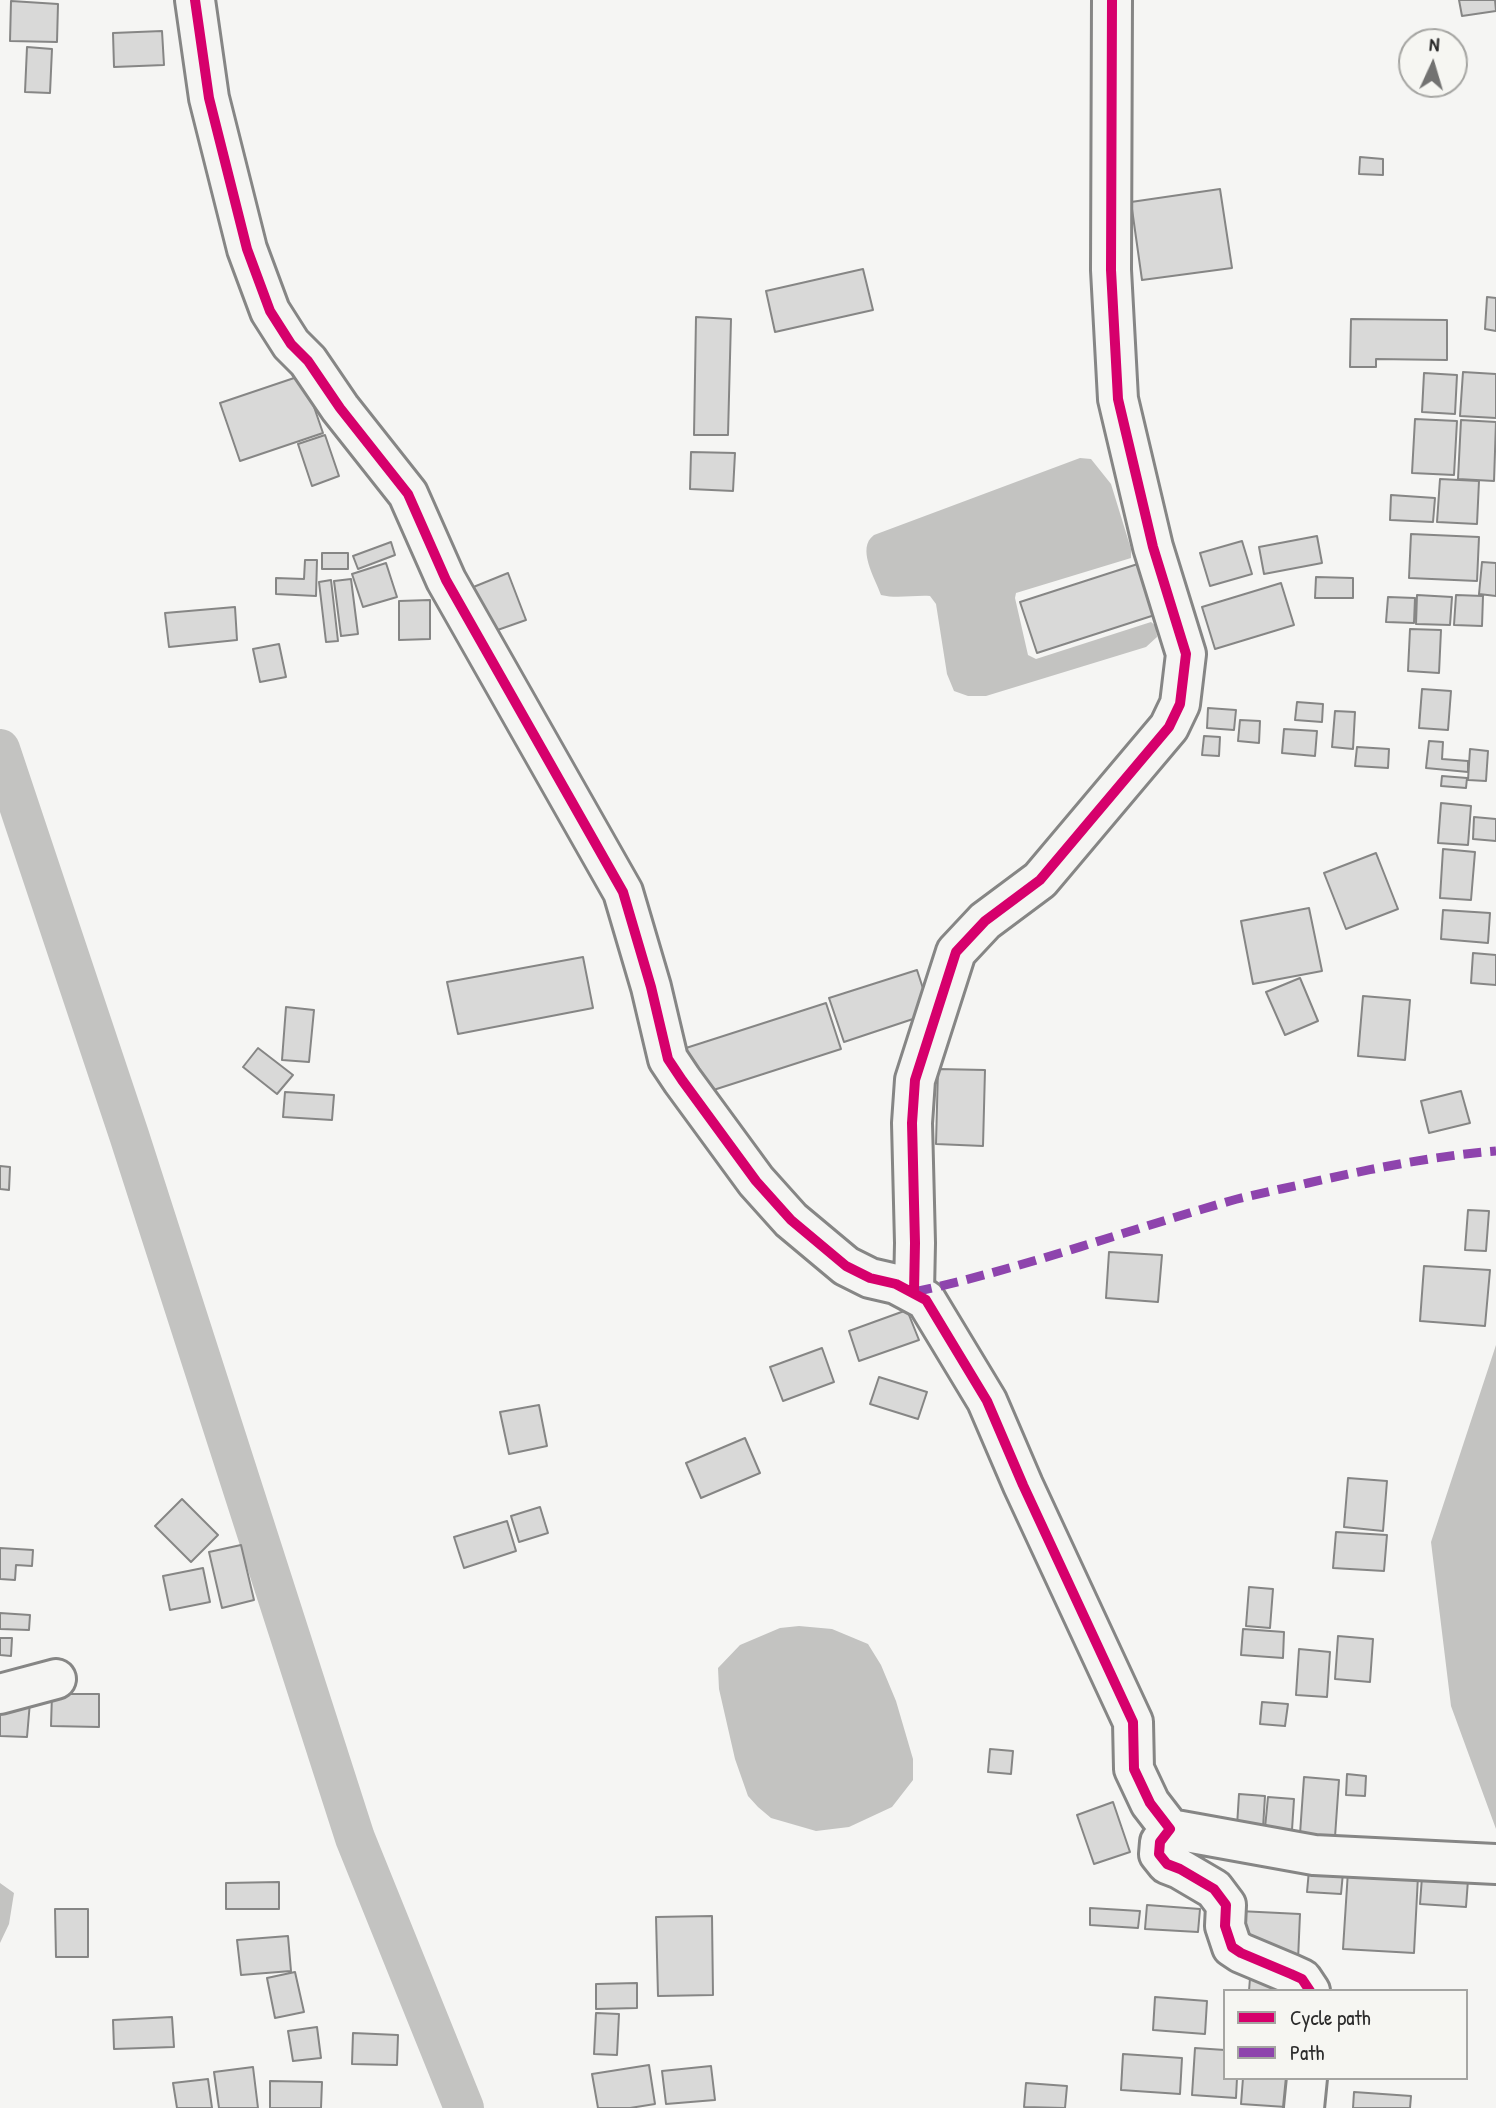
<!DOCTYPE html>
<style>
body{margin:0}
#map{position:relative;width:1496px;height:2108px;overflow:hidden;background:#f5f5f3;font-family:"Patrick Hand",sans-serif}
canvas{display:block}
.legend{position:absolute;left:1223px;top:1989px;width:245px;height:91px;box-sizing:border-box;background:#f6f6f2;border:2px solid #a5a5a2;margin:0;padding:9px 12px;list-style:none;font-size:21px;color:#2b2b2b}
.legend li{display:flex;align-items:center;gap:14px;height:35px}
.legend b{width:35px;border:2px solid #a5a5a2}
.north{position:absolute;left:1398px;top:28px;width:70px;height:70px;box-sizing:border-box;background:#f6f6f2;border:2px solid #a5a5a2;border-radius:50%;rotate:4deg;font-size:19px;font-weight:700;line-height:28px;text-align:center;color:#2b2b2b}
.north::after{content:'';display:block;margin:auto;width:24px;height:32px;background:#727271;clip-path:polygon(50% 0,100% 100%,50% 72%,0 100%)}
</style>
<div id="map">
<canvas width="1496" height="2108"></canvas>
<ul class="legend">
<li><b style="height:9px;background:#d6006c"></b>Cycle path</li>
<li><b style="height:9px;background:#8e44ad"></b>Path</li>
</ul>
<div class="north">N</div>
</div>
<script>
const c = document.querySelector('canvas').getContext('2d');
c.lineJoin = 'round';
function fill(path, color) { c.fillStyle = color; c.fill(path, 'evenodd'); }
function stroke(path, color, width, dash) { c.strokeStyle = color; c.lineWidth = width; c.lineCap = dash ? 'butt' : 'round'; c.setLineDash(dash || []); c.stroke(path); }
const water = new Path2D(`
 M 1080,458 L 1091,459 L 1111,484 L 1131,549 L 1131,558 L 1016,593 L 1015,598 L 1028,655 L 1036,659 L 1151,622 L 1156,626 L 1157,637 L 1146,647 L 986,696 L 968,696 L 954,691 L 947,674 L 936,604 L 930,596 C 913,595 897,599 881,595 C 875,578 856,548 874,535 Z
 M 1496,1345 L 1496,1829 L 1451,1706 L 1431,1542 Z
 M 799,1626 L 832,1629 L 868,1644 L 881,1665 L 896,1701 L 913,1759 L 913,1780 L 892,1807 L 849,1827 L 816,1831 L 771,1818 L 758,1807 L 748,1796 L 735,1759 L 719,1689 L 718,1668 L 740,1645 L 780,1628 Z
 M 0,1883 L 14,1893 L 9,1924 L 0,1943 Z`);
const canal = new Path2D(`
 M 0,749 L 129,1135 L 355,1838 L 464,2108`);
const building = new Path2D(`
 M 1459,0 L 1495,0 L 1496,11 L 1462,16 Z
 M 11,1 L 58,4 L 57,42 L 10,41 Z
 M 162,31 L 164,65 L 114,67 L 113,33 Z
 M 27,47 L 52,49 L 50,93 L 25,92 Z
 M 1360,157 L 1383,159 L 1383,175 L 1359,174 Z
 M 1220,189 L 1232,268 L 1142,280 L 1131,202 Z
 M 863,269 L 873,310 L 775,332 L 766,291 Z
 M 1487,297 L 1496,298 L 1496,331 L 1485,329 Z
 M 696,317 L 731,319 L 728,435 L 694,435 Z
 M 1351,319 L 1447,320 L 1447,360 L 1376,359 L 1376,367 L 1350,367 Z
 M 1463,372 L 1496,374 L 1496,418 L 1460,416 Z
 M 1424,373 L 1457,375 L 1455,414 L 1422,412 Z
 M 303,375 L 323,433 L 240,461 L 220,403 Z
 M 1415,419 L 1457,421 L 1454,475 L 1412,473 Z
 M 1461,420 L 1496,422 L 1494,481 L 1458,479 Z
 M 325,435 L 339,476 L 312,486 L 298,444 Z
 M 691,452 L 735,453 L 733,491 L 690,489 Z
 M 1440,479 L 1479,481 L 1477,524 L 1437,522 Z
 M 1391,495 L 1435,498 L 1433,522 L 1390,520 Z
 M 1411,534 L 1479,537 L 1477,581 L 1409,578 Z
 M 1317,536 L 1322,563 L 1264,574 L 1259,547 Z
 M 1242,541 L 1252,574 L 1210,586 L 1200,553 Z
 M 391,542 L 395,555 L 358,569 L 353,556 Z
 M 322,553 L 348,553 L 348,569 L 322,569 Z
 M 305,560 L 317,560 L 316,596 L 276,594 L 276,578 L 304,579 Z
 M 1147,561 L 1164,612 L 1037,653 L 1020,602 Z
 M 1482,562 L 1496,563 L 1496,596 L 1479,594 Z
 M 386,563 L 397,597 L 363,607 L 352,574 Z
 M 508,573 L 526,620 L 489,633 L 471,588 Z
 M 1316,577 L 1353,578 L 1353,598 L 1315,598 Z
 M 351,579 L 358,634 L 341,636 L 334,581 Z
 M 331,580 L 338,641 L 326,642 L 319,582 Z
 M 1281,583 L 1294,625 L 1215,649 L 1202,607 Z
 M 1417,595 L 1452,597 L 1450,625 L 1416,624 Z
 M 1456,595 L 1483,596 L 1482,626 L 1454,625 Z
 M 1388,597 L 1415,598 L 1414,623 L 1386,622 Z
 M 430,600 L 430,639 L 399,640 L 399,601 Z
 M 235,607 L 237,640 L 169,647 L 165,613 Z
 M 1410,629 L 1441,630 L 1439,673 L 1408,671 Z
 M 279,644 L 286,677 L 260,682 L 253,649 Z
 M 1422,689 L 1451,691 L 1448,730 L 1419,728 Z
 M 1297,702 L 1323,704 L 1322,722 L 1295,720 Z
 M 1208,708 L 1236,710 L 1234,730 L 1207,728 Z
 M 1335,711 L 1355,712 L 1353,749 L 1332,747 Z
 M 1240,720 L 1260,721 L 1259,743 L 1238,741 Z
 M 1284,729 L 1317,731 L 1315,756 L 1282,753 Z
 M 1204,736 L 1220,737 L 1219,756 L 1202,755 Z
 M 1429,741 L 1443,742 L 1442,759 L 1468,761 L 1468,772 L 1426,768 Z
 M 1357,747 L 1389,749 L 1388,768 L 1355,766 Z
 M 1470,749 L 1488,751 L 1486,781 L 1468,780 Z
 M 1442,776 L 1467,778 L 1466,788 L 1441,786 Z
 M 1441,803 L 1471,806 L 1468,845 L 1438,843 Z
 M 1474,817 L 1496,819 L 1496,841 L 1473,839 Z
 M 1443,849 L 1475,852 L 1471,900 L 1440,898 Z
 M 1376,853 L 1398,909 L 1346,929 L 1324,873 Z
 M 1309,908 L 1322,971 L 1253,984 L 1241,921 Z
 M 1443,910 L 1490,913 L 1488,943 L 1441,939 Z
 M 1473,953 L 1496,955 L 1496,985 L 1471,983 Z
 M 583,957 L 593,1008 L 458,1034 L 447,982 Z
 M 917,970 L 931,1013 L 844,1042 L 829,998 Z
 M 1300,978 L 1318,1021 L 1285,1035 L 1266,992 Z
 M 1363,996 L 1410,1000 L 1405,1060 L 1358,1056 Z
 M 826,1003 L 841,1049 L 701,1094 L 686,1048 Z
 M 286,1007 L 314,1010 L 309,1062 L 282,1060 Z
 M 258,1048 L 293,1075 L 277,1094 L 243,1067 Z
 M 938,1069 L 985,1070 L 983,1146 L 936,1144 Z
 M 1461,1091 L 1470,1123 L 1429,1133 L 1421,1101 Z
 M 285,1092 L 334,1095 L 332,1120 L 283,1117 Z
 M 0,1166 L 10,1167 L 9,1190 L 0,1189 Z
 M 1468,1210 L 1489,1211 L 1486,1251 L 1465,1250 Z
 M 1109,1252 L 1162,1255 L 1158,1302 L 1106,1298 Z
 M 1424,1266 L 1490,1270 L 1485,1326 L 1420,1321 Z
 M 907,1310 L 919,1340 L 859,1361 L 849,1331 Z
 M 822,1348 L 834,1382 L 783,1401 L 770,1367 Z
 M 879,1377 L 927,1392 L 918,1419 L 870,1404 Z
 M 539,1405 L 547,1446 L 509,1454 L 500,1412 Z
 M 745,1438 L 760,1473 L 701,1498 L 686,1463 Z
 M 1348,1478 L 1387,1481 L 1383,1531 L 1344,1527 Z
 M 182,1499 L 218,1535 L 191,1562 L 155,1526 Z
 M 540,1507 L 548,1533 L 519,1542 L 511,1516 Z
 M 507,1521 L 516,1551 L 464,1568 L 454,1537 Z
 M 1336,1532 L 1387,1535 L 1384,1571 L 1333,1568 Z
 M 241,1545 L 254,1600 L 222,1608 L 209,1552 Z
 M 0,1548 L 33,1550 L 32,1566 L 16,1565 L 15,1580 L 0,1579 Z
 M 203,1568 L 210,1602 L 170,1610 L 163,1576 Z
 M 1249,1587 L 1273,1589 L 1270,1628 L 1246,1626 Z
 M 0,1613 L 30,1615 L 29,1630 L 0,1629 Z
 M 1243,1629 L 1284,1632 L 1283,1658 L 1241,1655 Z
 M 1338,1636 L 1373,1639 L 1370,1682 L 1335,1679 Z
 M 0,1638 L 12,1638 L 11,1656 L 0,1655 Z
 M 1299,1649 L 1330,1652 L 1327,1697 L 1296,1695 Z
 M 52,1694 L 99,1694 L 99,1727 L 51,1726 Z
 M 0,1700 L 30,1702 L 27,1737 L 0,1736 Z
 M 1262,1702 L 1288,1704 L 1285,1726 L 1260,1724 Z
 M 990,1749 L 1013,1751 L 1011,1774 L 988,1772 Z
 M 1347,1774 L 1366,1776 L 1365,1796 L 1346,1795 Z
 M 1304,1777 L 1339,1780 L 1335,1837 L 1300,1834 Z
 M 1239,1794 L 1265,1796 L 1263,1828 L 1237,1826 Z
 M 1268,1797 L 1294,1799 L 1292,1830 L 1265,1828 Z
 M 1113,1802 L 1130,1852 L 1094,1864 L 1077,1815 Z
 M 1310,1859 L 1344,1862 L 1341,1894 L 1307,1892 Z
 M 1348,1871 L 1418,1876 L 1414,1953 L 1343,1949 Z
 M 1422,1877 L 1468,1880 L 1466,1907 L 1420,1904 Z
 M 279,1882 L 279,1909 L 226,1909 L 226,1883 Z
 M 1147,1905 L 1200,1909 L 1198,1932 L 1145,1929 Z
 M 1090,1908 L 1140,1911 L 1138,1928 L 1090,1925 Z
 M 55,1909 L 88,1909 L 88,1957 L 56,1957 Z
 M 1239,1911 L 1300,1914 L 1298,1960 L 1238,1938 Z
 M 712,1916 L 713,1995 L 658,1996 L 656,1917 Z
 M 288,1936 L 291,1971 L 241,1975 L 237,1940 Z
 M 295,1972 L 304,2012 L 275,2018 L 267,1978 Z
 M 1250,1978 L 1301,1982 L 1300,1991 L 1249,1991 Z
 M 637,1983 L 637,2008 L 596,2009 L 596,1984 Z
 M 1155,1997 L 1207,2001 L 1205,2034 L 1153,2030 Z
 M 596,2013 L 619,2014 L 617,2055 L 594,2054 Z
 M 172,2017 L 174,2047 L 114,2049 L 113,2020 Z
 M 317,2027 L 321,2058 L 293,2061 L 288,2031 Z
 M 353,2033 L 398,2035 L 397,2065 L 352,2064 Z
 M 1195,2048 L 1225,2050 L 1225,2078 L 1237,2078 L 1236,2098 L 1192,2095 Z
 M 1123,2054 L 1182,2058 L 1180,2094 L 1121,2090 Z
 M 649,2065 L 655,2104 L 630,2108 L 598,2108 L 592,2074 Z
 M 711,2066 L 715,2100 L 666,2104 L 662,2071 Z
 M 253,2067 L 258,2108 L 219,2108 L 214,2072 Z
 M 1243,2078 L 1303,2078 L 1301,2108 L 1241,2104 Z
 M 208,2079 L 212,2108 L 177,2108 L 173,2083 Z
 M 270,2081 L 322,2082 L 321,2108 L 270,2108 Z
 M 1026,2083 L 1067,2086 L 1065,2108 L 1024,2107 Z
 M 1354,2092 L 1411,2096 L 1410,2108 L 1353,2108 Z`);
const minor = new Path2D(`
 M 195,0 L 209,98 L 247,249 L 270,311 L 291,344 L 308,361 L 340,408 L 408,494 L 446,580 L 623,892 L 651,987 L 668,1059 L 682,1080 L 756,1181 L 791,1220 L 846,1266 L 870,1278 L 896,1284 L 926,1300 L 987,1401 L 1023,1485 L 1133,1722 L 1134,1769 L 1150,1803 L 1170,1829 L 1160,1842 L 1159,1854 L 1167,1864 L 1180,1869 L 1214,1889 L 1226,1905 L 1225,1926 L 1232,1947 L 1241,1953 L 1291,1974 L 1302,1979 L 1310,1991
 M 914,1292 L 915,1243 L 912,1123 L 915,1080 L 956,952 L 985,921 L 1040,880 L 1169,727 L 1180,704 L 1186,654 L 1153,547 L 1118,399 L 1111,270 L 1112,0
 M 0,1694 L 56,1679
 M 1170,1829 L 1314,1855 L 1496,1864
 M 1304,2108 L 1307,2078`);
const quiet = new Path2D(`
 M 914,1292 C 1021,1269 1125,1231 1230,1201 C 1256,1194 1282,1189 1308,1183 C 1370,1169 1433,1156 1496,1151`);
const cycleway = new Path2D(`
 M 195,0 L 209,98 L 247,249 L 270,311 L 291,344 L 308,361 L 340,408 L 408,494 L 446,580 L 623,892 L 651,987 L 668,1059 L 682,1080 L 756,1181 L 791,1220 L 846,1266 L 870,1278 L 896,1284 L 926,1300 L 987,1401 L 1023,1485 L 1133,1722 L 1134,1769 L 1150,1803 L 1170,1829 L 1160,1842 L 1159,1854 L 1167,1864 L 1180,1869 L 1214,1889 L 1226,1905 L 1225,1926 L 1232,1947 L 1241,1953 L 1291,1974 L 1302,1979 L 1310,1991
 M 914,1292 L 915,1243 L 912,1123 L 915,1080 L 956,952 L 985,921 L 1040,880 L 1169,727 L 1180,704 L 1186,654 L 1153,547 L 1118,399 L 1111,270 L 1112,0`);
fill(water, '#c3c3c1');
stroke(canal, '#c3c3c1', 40);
fill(building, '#d9d9d8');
stroke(building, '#868685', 2);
stroke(minor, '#868685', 44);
stroke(minor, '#f5f5f3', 38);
stroke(quiet, '#8e44ad', 9, [18, 9]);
stroke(cycleway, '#d6006c', 10);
</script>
